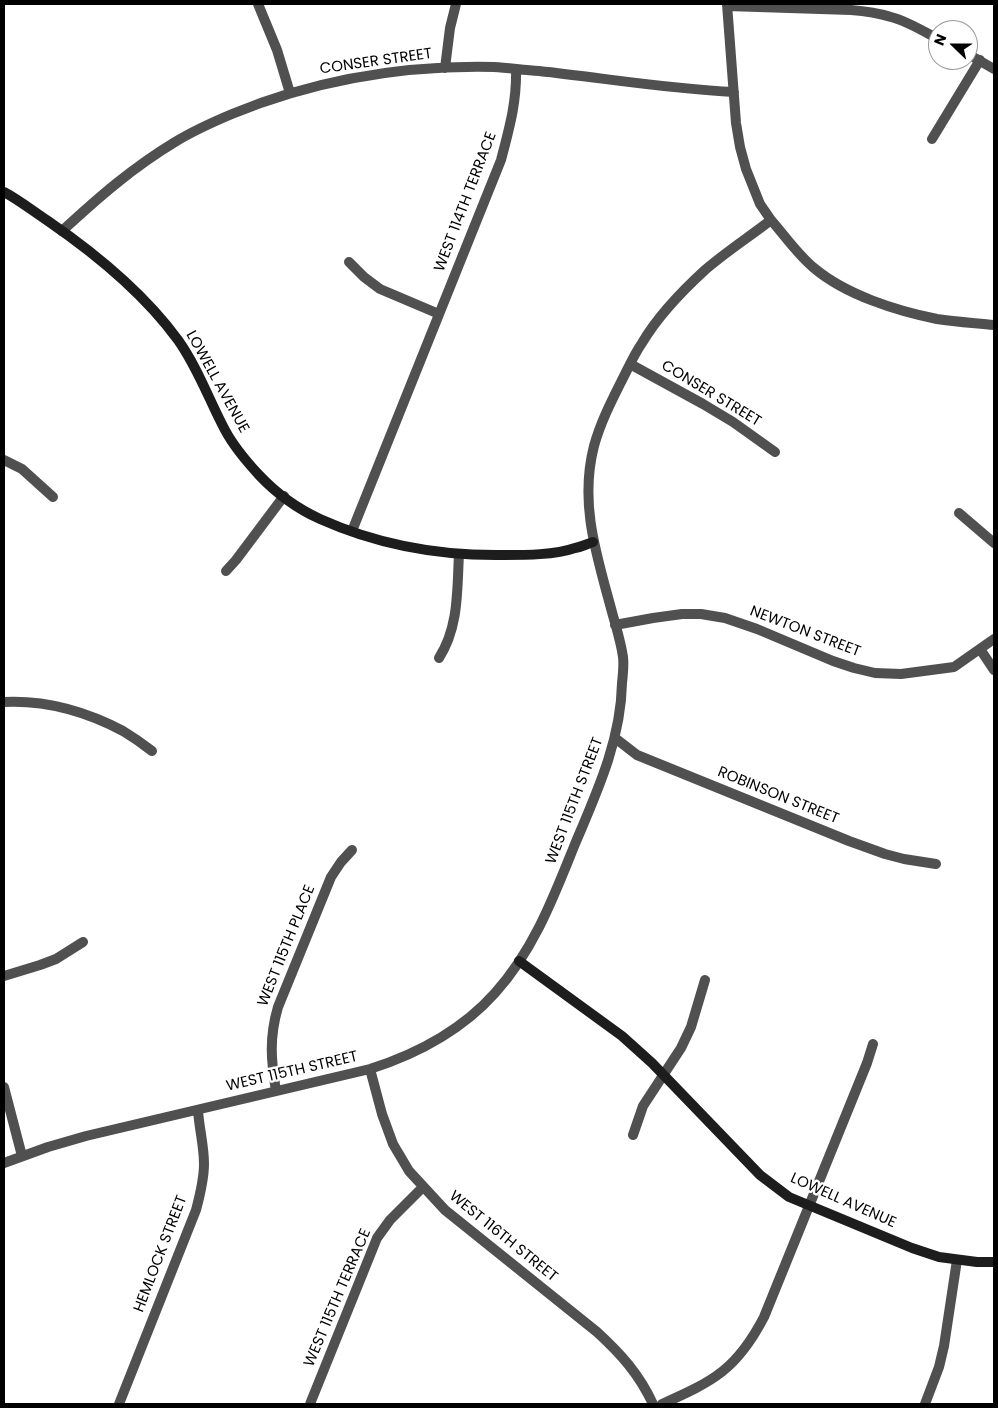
<!DOCTYPE html>
<style>
body{margin:0}
#map{position:relative;width:998px;height:1408px;overflow:hidden;background:#fff;font-family:Poppins,sans-serif}
canvas{display:block}
.frame{position:absolute;inset:0;border:5px solid #000;pointer-events:none}
.north{position:absolute;left:928px;top:20px;width:50px;height:50px;box-sizing:border-box;background:#fff;border:1px solid #999;border-radius:50%;rotate:292deg;font-size:14px;font-weight:700;line-height:20px;text-align:center;color:#000}
.north::after{content:'';display:block;margin:auto;width:18px;height:22px;background:#000;clip-path:polygon(50% 0,100% 100%,50% 72%,0 100%)}
</style>
<div id="map">
<canvas width="998" height="1408"></canvas>
<div class="frame"></div>
<div class="north">N</div>
</div>
<script>
const c = document.querySelector('canvas').getContext('2d');
c.lineJoin = 'round';
function stroke(path, color, width, dash) { c.strokeStyle = color; c.lineWidth = width; c.lineCap = dash ? 'butt' : 'round'; c.setLineDash(dash || []); c.stroke(path); }
function write(font, color, halo, rows, align = 'center') {
  c.font = font + ' Poppins,sans-serif'; c.lineWidth = 4.5; c.setLineDash([]); c.textBaseline = 'middle'; c.strokeStyle = halo; c.fillStyle = color; for (const [text, x, y, turn = 0] of rows) {
    c.save(); c.translate(x, y); c.rotate((+turn || 0) * Math.PI / 180); c.textAlign = isNaN(turn) ? turn : align; if (halo) c.strokeText(text, 0, 0); c.fillText(text, 0, 0); c.restore();
  }
}
const street = new Path2D(`
 M 258,4 L 277,50 L 290,93
 M 727,6 L 851,10 C 864,11 878,13 891,17 C 907,21 923,31 938,39
 M 968,54 L 994,69
 M 445,68 L 450,28 L 456,4
 M 932,139 L 980,60
 M 771,220 C 785,236 798,255 814,268 C 846,295 897,311 937,319 C 956,322 975,323 994,325
 M 62,231 C 99,197 132,168 175,142 C 193,131 213,122 232,114 C 315,80 405,65 494,67 C 509,68 524,70 539,71 C 604,78 668,89 734,92
 M 349,262 L 364,277 L 380,289 L 439,314
 M 630,364 L 703,404 L 733,422 L 775,452
 M 4,460 L 22,469 L 53,497
 M 959,513 L 994,543
 M 352,531 L 501,160 C 509,129 517,102 516,69
 M 226,571 L 236,560 L 284,496
 M 615,625 L 653,618 L 682,614 L 701,614 L 725,618 L 757,629 L 833,661 L 854,668 L 875,673 L 901,674 L 954,667 L 994,639
 M 980,649 L 994,670
 M 439,658 C 459,627 457,590 459,554
 M 4,702 C 45,700 87,712 123,731 C 133,737 143,744 152,751
 M 615,738 L 637,755 L 849,841 L 885,854 L 904,859 L 936,864
 M 4,976 L 40,965 L 56,959 L 83,942
 M 370,1069 L 382,1114 L 393,1144 L 409,1171 L 445,1210 L 597,1332 C 621,1354 639,1374 653,1404
 M 4,1087 L 22,1156
 M 276,1091 C 271,1060 269,1038 278,1007 L 331,877 L 341,862 L 352,850
 M 633,1135 L 643,1106 L 681,1048 L 691,1027 L 705,980
 M 4,1163 L 48,1147 L 86,1136 L 370,1069 C 417,1054 462,1030 495,993 C 534,950 554,896 575,844 C 597,792 621,740 622,683 C 623,674 624,665 623,657 C 621,642 616,627 612,612 C 597,556 579,504 594,446 C 600,424 610,404 620,384 C 627,371 633,356 642,343 C 658,316 682,291 705,270 C 726,252 749,237 771,220 L 760,204 L 746,169 L 740,147 L 736,123 L 727,4
 M 119,1404 L 196,1210 C 200,1195 204,1179 204,1164 C 204,1145 199,1128 198,1110
 M 310,1404 L 377,1238 L 390,1220 L 423,1187
 M 662,1404 C 714,1381 737,1369 764,1317 L 867,1063 L 873,1044
 M 925,1404 L 939,1367 L 944,1346 L 957,1260`);
const secondary = new Path2D(`
 M 4,192 C 19,200 33,211 48,221 C 96,254 143,292 178,340 C 198,368 209,400 225,430 C 234,447 247,462 259,475 C 276,493 298,509 320,519 C 378,545 441,556 504,555 C 525,555 555,555 575,548 C 581,547 587,544 593,542
 M 519,961 L 622,1036 L 652,1063 L 760,1175 L 789,1197 L 912,1248 L 939,1257 L 977,1262 L 994,1262`);
const streetNames = [
 ["CONSER STREET",376,62,-8],
 ["WEST 114TH TERRACE",466,202,-69],
 ["LOWELL AVENUE",217,382,61],
 ["CONSER STREET",711,394,31],
 ["NEWTON STREET",805,632,21],
 ["ROBINSON STREET",778,796,22],
 ["WEST 115TH STREET",575,801,-69],
 ["WEST 115TH PLACE",287,946,-68],
 ["WEST 115TH STREET",292,1072,-13],
 ["LOWELL AVENUE",843,1201,24],
 ["WEST 116TH STREET",503,1237,39],
 ["HEMLOCK STREET",161,1254,-69],
 ["WEST 115TH TERRACE",338,1298,-67]
];
stroke(street, '#505050', 10);
stroke(secondary, '#1d1d1d', 10);
write('15px', '#000', '#fff', streetNames);
</script>
